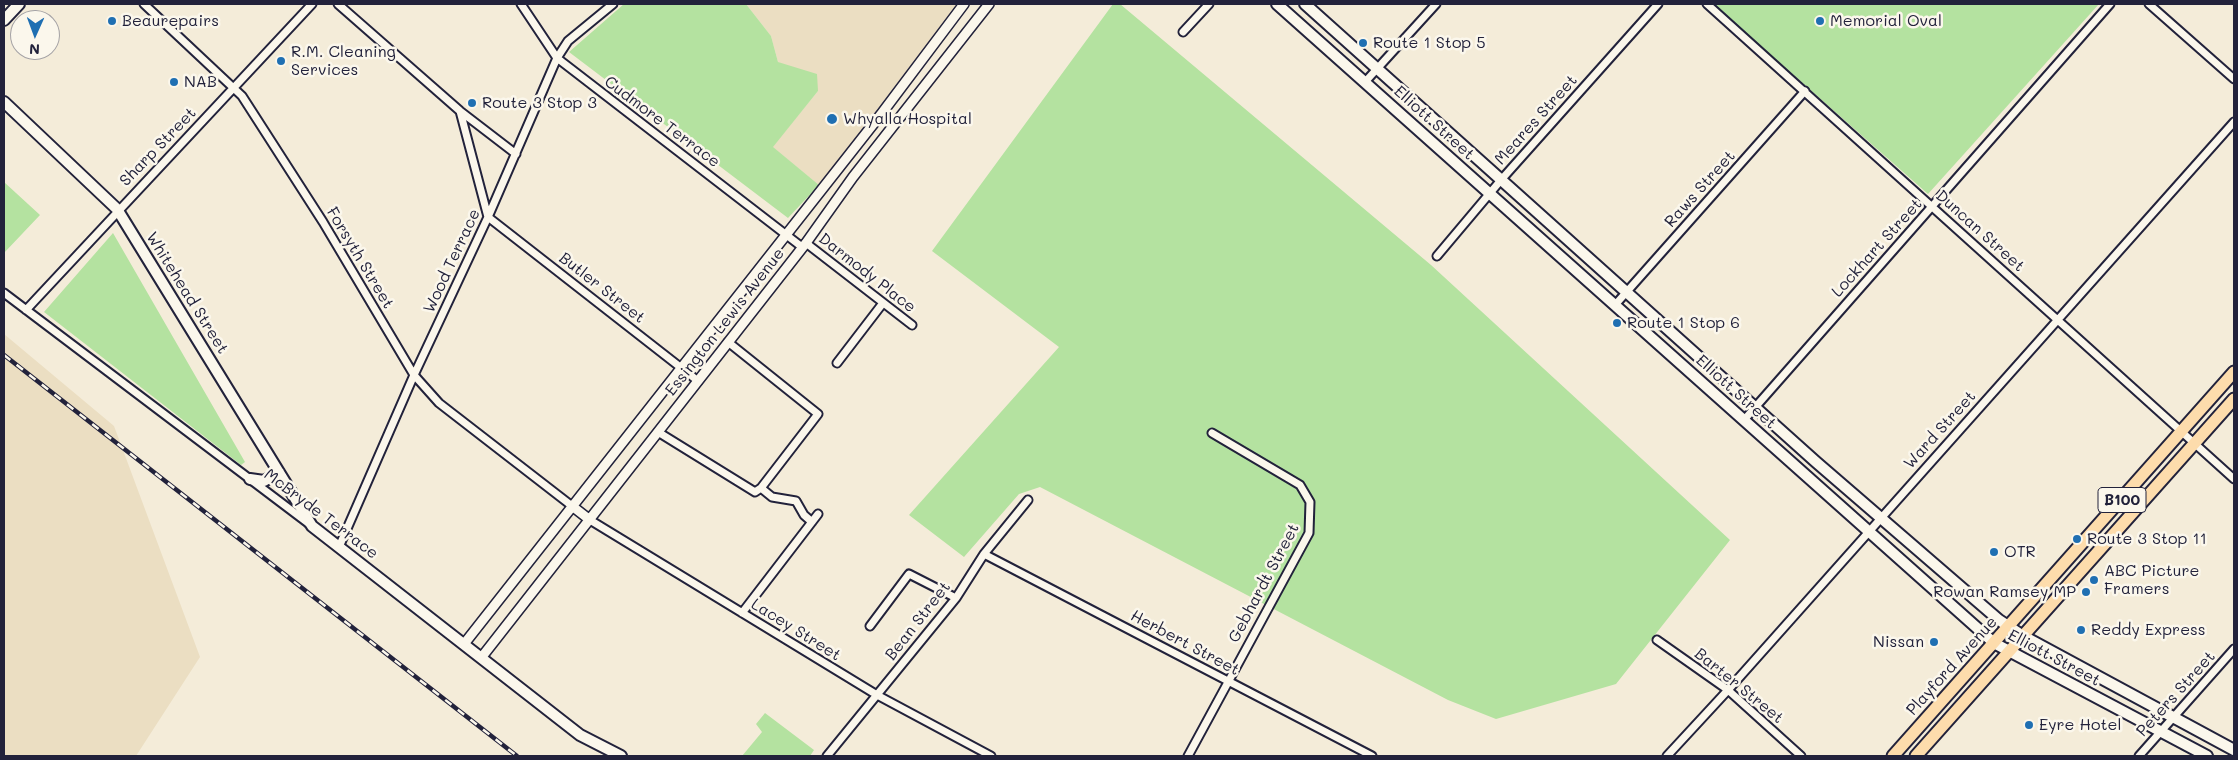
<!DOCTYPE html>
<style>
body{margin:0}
#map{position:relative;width:2238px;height:760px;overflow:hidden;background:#f4ecd9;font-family:Mali,sans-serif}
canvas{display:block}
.frame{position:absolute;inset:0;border:5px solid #22223b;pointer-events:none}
.north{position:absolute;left:10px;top:10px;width:50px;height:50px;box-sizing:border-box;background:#fbf7ec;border:1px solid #a4a2a5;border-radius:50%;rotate:182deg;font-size:14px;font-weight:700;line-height:20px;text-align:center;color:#22223b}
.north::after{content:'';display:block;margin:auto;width:18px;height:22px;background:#1f6fb2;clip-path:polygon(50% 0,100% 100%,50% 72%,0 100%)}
</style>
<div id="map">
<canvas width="2238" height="760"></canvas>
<div class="frame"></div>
<div class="north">N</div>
</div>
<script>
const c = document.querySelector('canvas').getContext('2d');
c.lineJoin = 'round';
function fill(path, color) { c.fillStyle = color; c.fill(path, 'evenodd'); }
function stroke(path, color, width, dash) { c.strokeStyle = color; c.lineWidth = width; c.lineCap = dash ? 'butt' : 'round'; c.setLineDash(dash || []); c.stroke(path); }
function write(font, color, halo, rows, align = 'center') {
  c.font = font + ' Mali,sans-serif'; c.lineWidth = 5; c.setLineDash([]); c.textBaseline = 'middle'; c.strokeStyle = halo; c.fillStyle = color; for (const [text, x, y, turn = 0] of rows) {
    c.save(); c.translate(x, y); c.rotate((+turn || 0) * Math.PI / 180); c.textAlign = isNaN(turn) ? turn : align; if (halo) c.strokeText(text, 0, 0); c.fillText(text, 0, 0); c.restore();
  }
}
const built = new Path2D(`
 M 746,4 L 958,4 L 819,185 L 772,147 L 818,91 L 778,62 L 771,36 Z
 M 4,334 L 114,426 L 200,657 L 136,756 L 4,756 Z`);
const green = new Path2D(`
 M 624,4 L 746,4 L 771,36 L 778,62 L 817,74 L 818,91 L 773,147 L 819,185 L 788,218 L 569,52 Z
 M 1113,4 L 1120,4 L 1431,265 L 1730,540 L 1616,684 L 1496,719 L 1448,700 L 1040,487 L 1019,494 L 964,557 L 909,515 L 1059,347 L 932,251 Z
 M 1713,4 L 2099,4 L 1928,194 Z
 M 4,182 L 40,215 L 4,253 Z
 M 113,233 L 245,462 L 241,465 L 44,312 Z
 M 765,713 L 814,750 L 810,756 L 742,756 L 762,732 L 756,724 Z`);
const minor = new Path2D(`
 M 144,4 L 242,96 L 323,222 L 414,375 L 439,403 L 572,506
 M 338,4 L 460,111 L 516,154
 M 521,4 L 557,58 L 802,247
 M 1707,4 L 2234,479
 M 2149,4 L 2234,79
 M 1183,32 L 1209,4
 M 1365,82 L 1436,4
 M 460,111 L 488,217 L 698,381
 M 806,243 L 912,325
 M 1437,256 L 1501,180 L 1658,4
 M 4,293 L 308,523
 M 1615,305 L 1805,91
 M 26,310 L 312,4
 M 837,363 L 883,303
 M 1744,420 L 2110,4
 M 658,432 L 755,492 L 761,488 L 818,414 L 728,342
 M 761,488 L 772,497 L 796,501 L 804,515 L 812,522
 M 590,520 L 877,695 L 991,756
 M 339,547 L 414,375 L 488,217 L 557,58 L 568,41 L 613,4
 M 984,554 L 1372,756
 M 742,613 L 818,514
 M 870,626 L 909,574 L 956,598
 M 1657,640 L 1728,690 L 1801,756
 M 827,756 L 956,598 L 984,554 L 1028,500
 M 1188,756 L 1309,533 L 1310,502 L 1300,485 L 1212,433
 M 1667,756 L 1728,690 L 2234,122
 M 2139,756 L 2234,649`);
const tertiary = new Path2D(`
 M 572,506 L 590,520
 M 464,644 L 882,113 L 964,4
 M 481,658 L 806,243 L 853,177 L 989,4`);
const secondary = new Path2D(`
 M 1277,4 L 1994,643 L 2207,756
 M 1305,4 L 1816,462 L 1999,620 L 2023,636 L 2234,750
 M 4,20 L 19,4
 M 4,102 L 117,209 L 312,526 L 580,735 L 621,756
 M 250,479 L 264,481 L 279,472`);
const trunk = new Path2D(`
 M 1893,756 L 2234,372
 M 1916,756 L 2234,399`);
const rail = new Path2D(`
 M 4,355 L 517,756`);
const markers = [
 [112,21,5,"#1f6fb2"],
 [1820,21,5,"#1f6fb2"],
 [1363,43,5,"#1f6fb2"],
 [281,61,5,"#1f6fb2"],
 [174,82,5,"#1f6fb2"],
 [472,103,5,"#1f6fb2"],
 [832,119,6,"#1f6fb2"],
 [1617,323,5,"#1f6fb2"],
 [2077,539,5,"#1f6fb2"],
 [1994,552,5,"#1f6fb2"],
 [2094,580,5,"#1f6fb2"],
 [2086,592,5,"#1f6fb2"],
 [2081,630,5,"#1f6fb2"],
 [1934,642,5,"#1f6fb2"],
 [2029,725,5,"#1f6fb2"]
];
const shields = [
 [2122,500,48]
];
const shieldNames = [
 ["B100",2122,500]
];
const poiNames = [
 ["Beaurepairs",122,21],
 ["Memorial Oval",1830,21],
 ["Route 1 Stop 5",1373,43],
 ["R.M. Cleaning",291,52],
 ["Services",291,70],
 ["NAB",184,82],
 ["Route 3 Stop 3",482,103],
 ["Whyalla Hospital",843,119],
 ["Route 1 Stop 6",1627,323],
 ["Route 3 Stop 11",2087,539],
 ["OTR",2004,552],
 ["ABC Picture",2104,571],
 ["Framers",2104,589],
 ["Rowan Ramsey MP",2076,592,"right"],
 ["Reddy Express",2091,630],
 ["Nissan",1924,642,"right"],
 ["Eyre Hotel",2039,725]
];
const streetNames = [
 ["Meares Street",1536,120,-48],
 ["Cudmore Terrace",662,122,37],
 ["Elliott Street",1434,123,42],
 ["Sharp Street",158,147,-46],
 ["Raws Street",1700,189,-48],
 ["Duncan Street",1980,231,42],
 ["Lockhart Street",1877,248,-48],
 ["Forsyth Street",360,258,59],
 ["Wood Terrace",452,261,-65],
 ["Darmody Place",867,273,38],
 ["Butler Street",602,288,38],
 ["Whitehead Street",187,293,58],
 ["Essington Lewis Avenue",725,322,-52],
 ["Elliott Street",1736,392,42],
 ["Ward Street",1940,430,-48],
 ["McBryde Terrace",321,514,37],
 ["Gebhardt Street",1264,583,-62],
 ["Bean Street",918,621,-52],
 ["Lacey Street",796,630,32],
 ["Herbert Street",1185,643,28],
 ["Elliott Street",2054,658,28],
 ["Playford Avenue",1952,666,-48],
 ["Barter Street",1739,686,39],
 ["Peters Street",2176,694,-48]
];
fill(built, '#ebdec2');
fill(green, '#b4e2a0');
stroke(minor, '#22223b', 11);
stroke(tertiary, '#22223b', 12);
stroke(secondary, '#22223b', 14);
stroke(trunk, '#22223b', 15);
stroke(minor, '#fbf7ec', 7);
stroke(tertiary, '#fbf7ec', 9);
stroke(secondary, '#fbf7ec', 10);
stroke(trunk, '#fddcac', 11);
stroke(rail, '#22223b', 4.5);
stroke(rail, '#fbf7ec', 2.5, [8]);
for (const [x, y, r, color] of markers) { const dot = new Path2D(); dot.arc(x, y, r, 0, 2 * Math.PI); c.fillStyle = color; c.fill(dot); stroke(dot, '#fbf7ec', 2); }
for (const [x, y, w] of shields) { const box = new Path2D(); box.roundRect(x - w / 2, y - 12.5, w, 25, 4); c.fillStyle = '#fbf7ec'; c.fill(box); stroke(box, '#22223b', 1); }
write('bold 15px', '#22223b', null, shieldNames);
write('16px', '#22223b', '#fbf7ec', poiNames, 'left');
write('16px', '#22223b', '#fbf7ec', streetNames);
</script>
